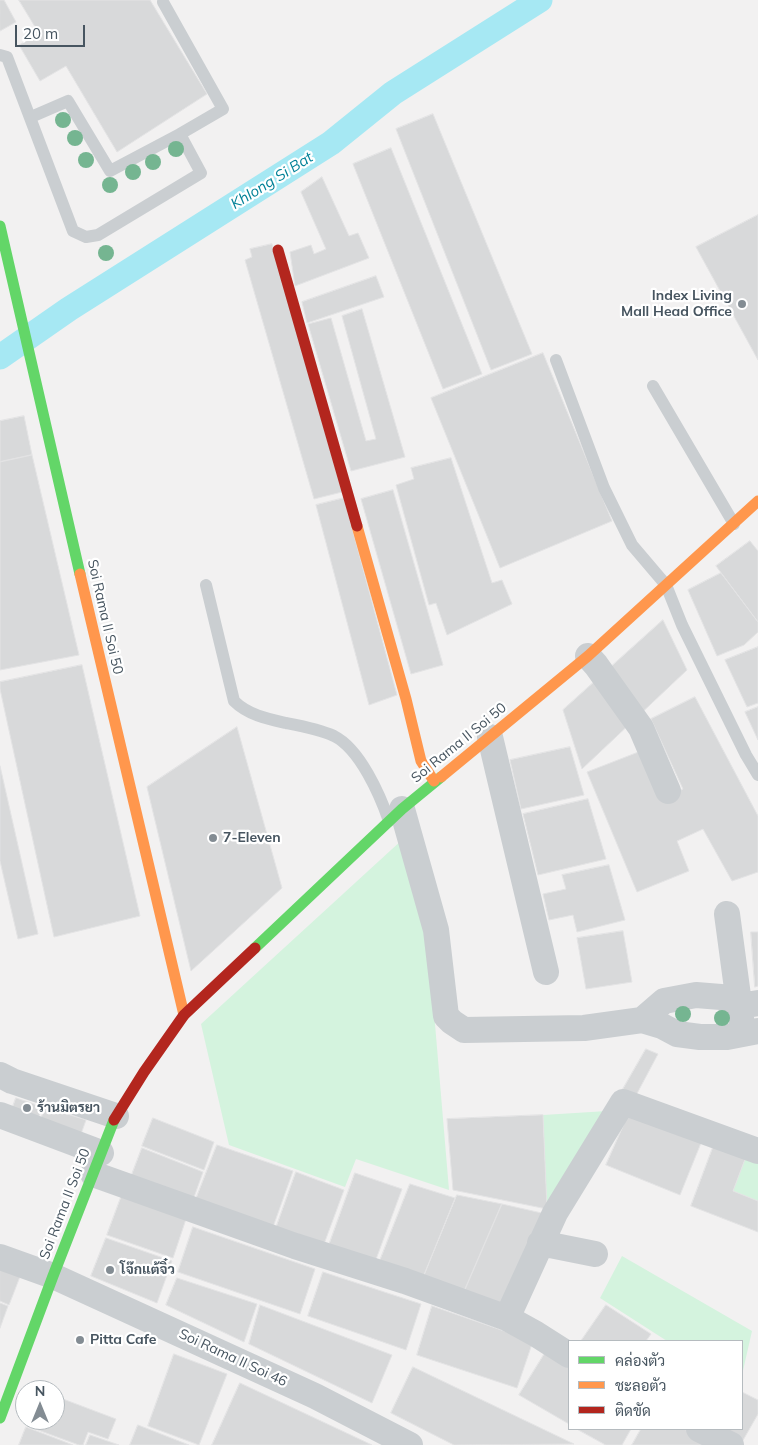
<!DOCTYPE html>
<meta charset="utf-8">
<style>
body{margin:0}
#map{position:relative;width:758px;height:1445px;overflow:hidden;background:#f2f1f1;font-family:Mulish,Sarabun,sans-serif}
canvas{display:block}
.legend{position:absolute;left:568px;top:1340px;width:175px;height:90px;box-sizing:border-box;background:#fff;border:1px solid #b5bbbf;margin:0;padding:6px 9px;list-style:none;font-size:15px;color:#475560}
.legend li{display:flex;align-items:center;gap:10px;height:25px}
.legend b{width:25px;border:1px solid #b5bbbf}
.north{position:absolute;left:15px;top:1380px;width:50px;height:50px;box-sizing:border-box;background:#fff;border:1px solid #b5bbbf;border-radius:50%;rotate:0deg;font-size:14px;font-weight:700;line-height:20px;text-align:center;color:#475560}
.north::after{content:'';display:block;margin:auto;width:18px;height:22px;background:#838c93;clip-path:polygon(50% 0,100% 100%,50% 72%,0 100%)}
.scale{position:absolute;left:15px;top:25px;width:70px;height:22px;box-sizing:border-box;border:2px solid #475560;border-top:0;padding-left:6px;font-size:15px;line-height:18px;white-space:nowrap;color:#475560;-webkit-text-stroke:4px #fff;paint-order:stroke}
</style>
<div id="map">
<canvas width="758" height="1445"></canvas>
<ul class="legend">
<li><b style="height:6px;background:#63d668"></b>คล่องตัว</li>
<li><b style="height:6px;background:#ff974d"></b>ชะลอตัว</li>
<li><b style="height:6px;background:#b3261e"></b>ติดขัด</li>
</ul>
<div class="north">N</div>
<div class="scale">20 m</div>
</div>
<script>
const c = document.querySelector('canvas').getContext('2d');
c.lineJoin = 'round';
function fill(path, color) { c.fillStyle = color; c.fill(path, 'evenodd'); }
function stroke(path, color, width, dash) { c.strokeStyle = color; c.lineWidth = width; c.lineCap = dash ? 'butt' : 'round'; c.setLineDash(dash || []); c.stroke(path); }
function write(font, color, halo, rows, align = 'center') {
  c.font = font + ' Mulish,Sarabun,sans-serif'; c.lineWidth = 4.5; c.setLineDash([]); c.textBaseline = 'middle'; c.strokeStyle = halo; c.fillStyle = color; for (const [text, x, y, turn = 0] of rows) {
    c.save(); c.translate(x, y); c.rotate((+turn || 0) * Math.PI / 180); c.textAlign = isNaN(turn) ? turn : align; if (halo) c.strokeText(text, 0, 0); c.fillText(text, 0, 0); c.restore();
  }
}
const green = new Path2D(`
 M 403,839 L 427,929 L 449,1190 L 356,1159 L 345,1187 L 229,1145 L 201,1024 Z
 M 607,1111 L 547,1209 L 543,1115 Z
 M 747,1154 L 758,1158 L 758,1201 L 733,1191 Z
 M 622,1256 L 752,1331 L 742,1375 L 742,1341 L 667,1341 L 600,1298 Z`);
const canal = new Path2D(`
 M 0,357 L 69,309 L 331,143 L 393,93 L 540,0`);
const building = new Path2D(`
 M 0,0 L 4,0 L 16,22 L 0,31 Z
 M 19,0 L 150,0 L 207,94 L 117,152 L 66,66 L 40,81 L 19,45 L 39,34 Z
 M 433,114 L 532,354 L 491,370 L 396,129 Z
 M 391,148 L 482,374 L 443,389 L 353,164 Z
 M 322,177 L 349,236 L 358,233 L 369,258 L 295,286 L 290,252 L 311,245 L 314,254 L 326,249 L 301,192 Z
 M 758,215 L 758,360 L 696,247 Z
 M 272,244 L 342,492 L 314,499 L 245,260 L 252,257 L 250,249 Z
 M 376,276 L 384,297 L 307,323 L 302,302 Z
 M 362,309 L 405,457 L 351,471 L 308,324 L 331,318 L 366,441 L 376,439 L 342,316 Z
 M 543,353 L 612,521 L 500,568 L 431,398 Z
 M 24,416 L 32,455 L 0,462 L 0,421 Z
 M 32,455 L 79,655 L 0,670 L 0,462 Z
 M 451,458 L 492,583 L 502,580 L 512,604 L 447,635 L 436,603 L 429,605 L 396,485 L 414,479 L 411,468 Z
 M 393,490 L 443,665 L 411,674 L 361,499 Z
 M 344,498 L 397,695 L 369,705 L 316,505 Z
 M 750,541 L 758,551 L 758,622 L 716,566 Z
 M 721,573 L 758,622 L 758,632 L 744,645 L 717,656 L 688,590 Z
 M 663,620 L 687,670 L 582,769 L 563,710 Z
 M 758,647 L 758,703 L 747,707 L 725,660 Z
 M 82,665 L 140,916 L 54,937 L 0,689 L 0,682 Z
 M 695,697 L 758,816 L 758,872 L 732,881 L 703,829 L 677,841 L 689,871 L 637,892 L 587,772 L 641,751 L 662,799 L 683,789 L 651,719 Z
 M 758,707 L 758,740 L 745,712 Z
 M 237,727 L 282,888 L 191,971 L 147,787 Z
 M 570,747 L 584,795 L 521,809 L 510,760 Z
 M 0,766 L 38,934 L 18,939 L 0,861 Z
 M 588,799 L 606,859 L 538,875 L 523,814 Z
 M 609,865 L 625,920 L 577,932 L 573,915 L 549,920 L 543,894 L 566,889 L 562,875 Z
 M 623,931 L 632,982 L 586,989 L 577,938 Z
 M 751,932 L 758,932 L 758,986 L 755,987 Z
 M 646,1049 L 658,1054 L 633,1101 L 619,1096 Z
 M 16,1098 L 43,1107 L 38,1118 L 12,1109 Z
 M 45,1107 L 86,1120 L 81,1134 L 41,1119 Z
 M 630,1111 L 703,1138 L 680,1195 L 606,1165 Z
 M 543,1115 L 547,1209 L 453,1190 L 447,1119 Z
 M 153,1118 L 214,1142 L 204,1170 L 142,1146 Z
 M 715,1142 L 747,1154 L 733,1191 L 758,1201 L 758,1232 L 691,1206 Z
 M 217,1145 L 293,1171 L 273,1227 L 196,1199 Z
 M 142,1148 L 203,1172 L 193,1200 L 131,1177 Z
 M 296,1172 L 344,1190 L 324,1244 L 276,1228 Z
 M 355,1173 L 402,1189 L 375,1262 L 329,1245 Z
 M 410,1184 L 455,1198 L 423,1278 L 379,1263 Z
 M 123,1192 L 187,1216 L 173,1258 L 107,1235 Z
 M 457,1195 L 502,1204 L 464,1292 L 423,1278 Z
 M 502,1204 L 546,1214 L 504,1307 L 464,1292 Z
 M 193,1227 L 315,1269 L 300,1314 L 178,1272 Z
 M 106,1238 L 172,1261 L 157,1303 L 91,1276 Z
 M 0,1267 L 21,1274 L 9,1305 L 0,1301 Z
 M 323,1272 L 421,1304 L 406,1350 L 308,1316 Z
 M 177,1278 L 257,1304 L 244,1342 L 166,1305 Z
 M 0,1303 L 8,1306 L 0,1328 Z
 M 260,1305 L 392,1355 L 372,1403 L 249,1344 Z
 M 606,1305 L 651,1334 L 646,1341 L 581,1341 Z
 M 432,1306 L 533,1341 L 517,1388 L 417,1355 Z
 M 545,1353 L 569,1367 L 569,1424 L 519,1395 Z
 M 174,1354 L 227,1374 L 199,1445 L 148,1426 Z
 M 413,1367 L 574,1444 L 454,1445 L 391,1413 Z
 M 240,1383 L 372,1445 L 212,1445 Z
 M 742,1392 L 758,1400 L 758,1414 L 742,1442 L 717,1429 L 742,1429 Z
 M 55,1396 L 116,1419 L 108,1439 L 88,1432 L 83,1445 L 79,1445 L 27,1426 L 29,1420 L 55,1420 Z
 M 138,1425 L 189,1445 L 130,1445 Z
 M 26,1427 L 73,1445 L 19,1445 Z
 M 577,1429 L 631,1429 L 622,1445 L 606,1445 Z
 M 641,1429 L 684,1429 L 715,1445 L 632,1445 Z
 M 90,1435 L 119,1445 L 86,1445 Z`);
const lane = new Path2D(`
 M 0,55 L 7,57 L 73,231 L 86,237 L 98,235 L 201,173 L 180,134 L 223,109 L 163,2
 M 31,117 L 68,101 L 110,171 L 180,134
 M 556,360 L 604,488 L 632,545 L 666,585 L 682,625 L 746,755 L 758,775
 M 653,386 L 734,524
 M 206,585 L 234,701 C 248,715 268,719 286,723 C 302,726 319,729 334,736 C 360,749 380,795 389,821`);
const street = new Path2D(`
 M 588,656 L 596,665 L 641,728 L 668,791
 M 490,737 L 546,972
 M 402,809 L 436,930 L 446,1016 L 452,1022 L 464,1030 L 584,1028 L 642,1020 L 664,1001 L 696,995 L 721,997 L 740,1006 L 758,1003
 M 727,914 L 743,1033
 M 642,1020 L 662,1026 L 677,1034 L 700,1037 L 727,1037 L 758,1031
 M 0,1075 L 12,1081 L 116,1116
 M 0,1115 L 101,1153
 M 93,1174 L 295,1246 L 405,1281 L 507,1318 L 536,1334 L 569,1355
 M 540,1243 L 595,1254
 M 0,1257 L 53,1276 L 315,1396 L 410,1445
 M 507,1318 L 555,1213 L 623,1102 L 758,1151
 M 699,1429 L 731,1445`);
const fast = new Path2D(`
 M 0,226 L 80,574
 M 255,948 L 402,809 L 441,777
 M 0,1418 L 53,1276 L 114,1120`);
const slow = new Path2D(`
 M 357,526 L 406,699 L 421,761 L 434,781
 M 80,574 L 184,1015
 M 441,777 L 588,656 L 758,501`);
const jam = new Path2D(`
 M 278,250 L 357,526
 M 114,1120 L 144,1072 L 184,1015 L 255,948`);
const trees = [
 [63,120],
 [75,138],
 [176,149],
 [86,160],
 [153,162],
 [133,172],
 [110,185],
 [106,253],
 [683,1014],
 [722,1018]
];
const markers = [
 [742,304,5,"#838c93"],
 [213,838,5,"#838c93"],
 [27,1108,5,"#838c93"],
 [110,1270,5,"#838c93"],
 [80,1340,5,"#838c93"]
];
const poiNames = [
 ["Index Living",732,296,"right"],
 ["Mall Head Office",732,312,"right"],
 ["7-Eleven",223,838],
 ["ร้านมิตรยา",37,1108],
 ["โจ๊กแต้จิ๋ว",120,1270],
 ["Pitta Cafe",90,1340]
];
const streetNames = [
 ["Soi Rama II Soi 50",105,617,77],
 ["Soi Rama II Soi 50",459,743,-39],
 ["Soi Rama II Soi 50",65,1204,-69],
 ["Soi Rama II Soi 46",233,1358,25]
];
const waterNames = [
 ["Khlong Si Bat",272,181,-32]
];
fill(green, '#d4f3de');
stroke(canal, '#a6e8f3', 25);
fill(building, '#d8d9da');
stroke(building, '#e3e3e4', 1);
stroke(lane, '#caced1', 12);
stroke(street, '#caced1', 26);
stroke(fast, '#63d668', 11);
stroke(slow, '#ff974d', 11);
stroke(jam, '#b3261e', 11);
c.fillStyle = '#75b591';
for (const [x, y] of trees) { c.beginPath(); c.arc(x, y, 8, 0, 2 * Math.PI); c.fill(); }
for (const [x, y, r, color] of markers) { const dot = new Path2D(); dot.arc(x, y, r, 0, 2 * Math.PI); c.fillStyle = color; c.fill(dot); stroke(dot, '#fff', 2); }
write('bold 14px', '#475560', '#fff', poiNames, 'left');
write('14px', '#475560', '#fff', streetNames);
write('italic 15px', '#038298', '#fff', waterNames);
</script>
